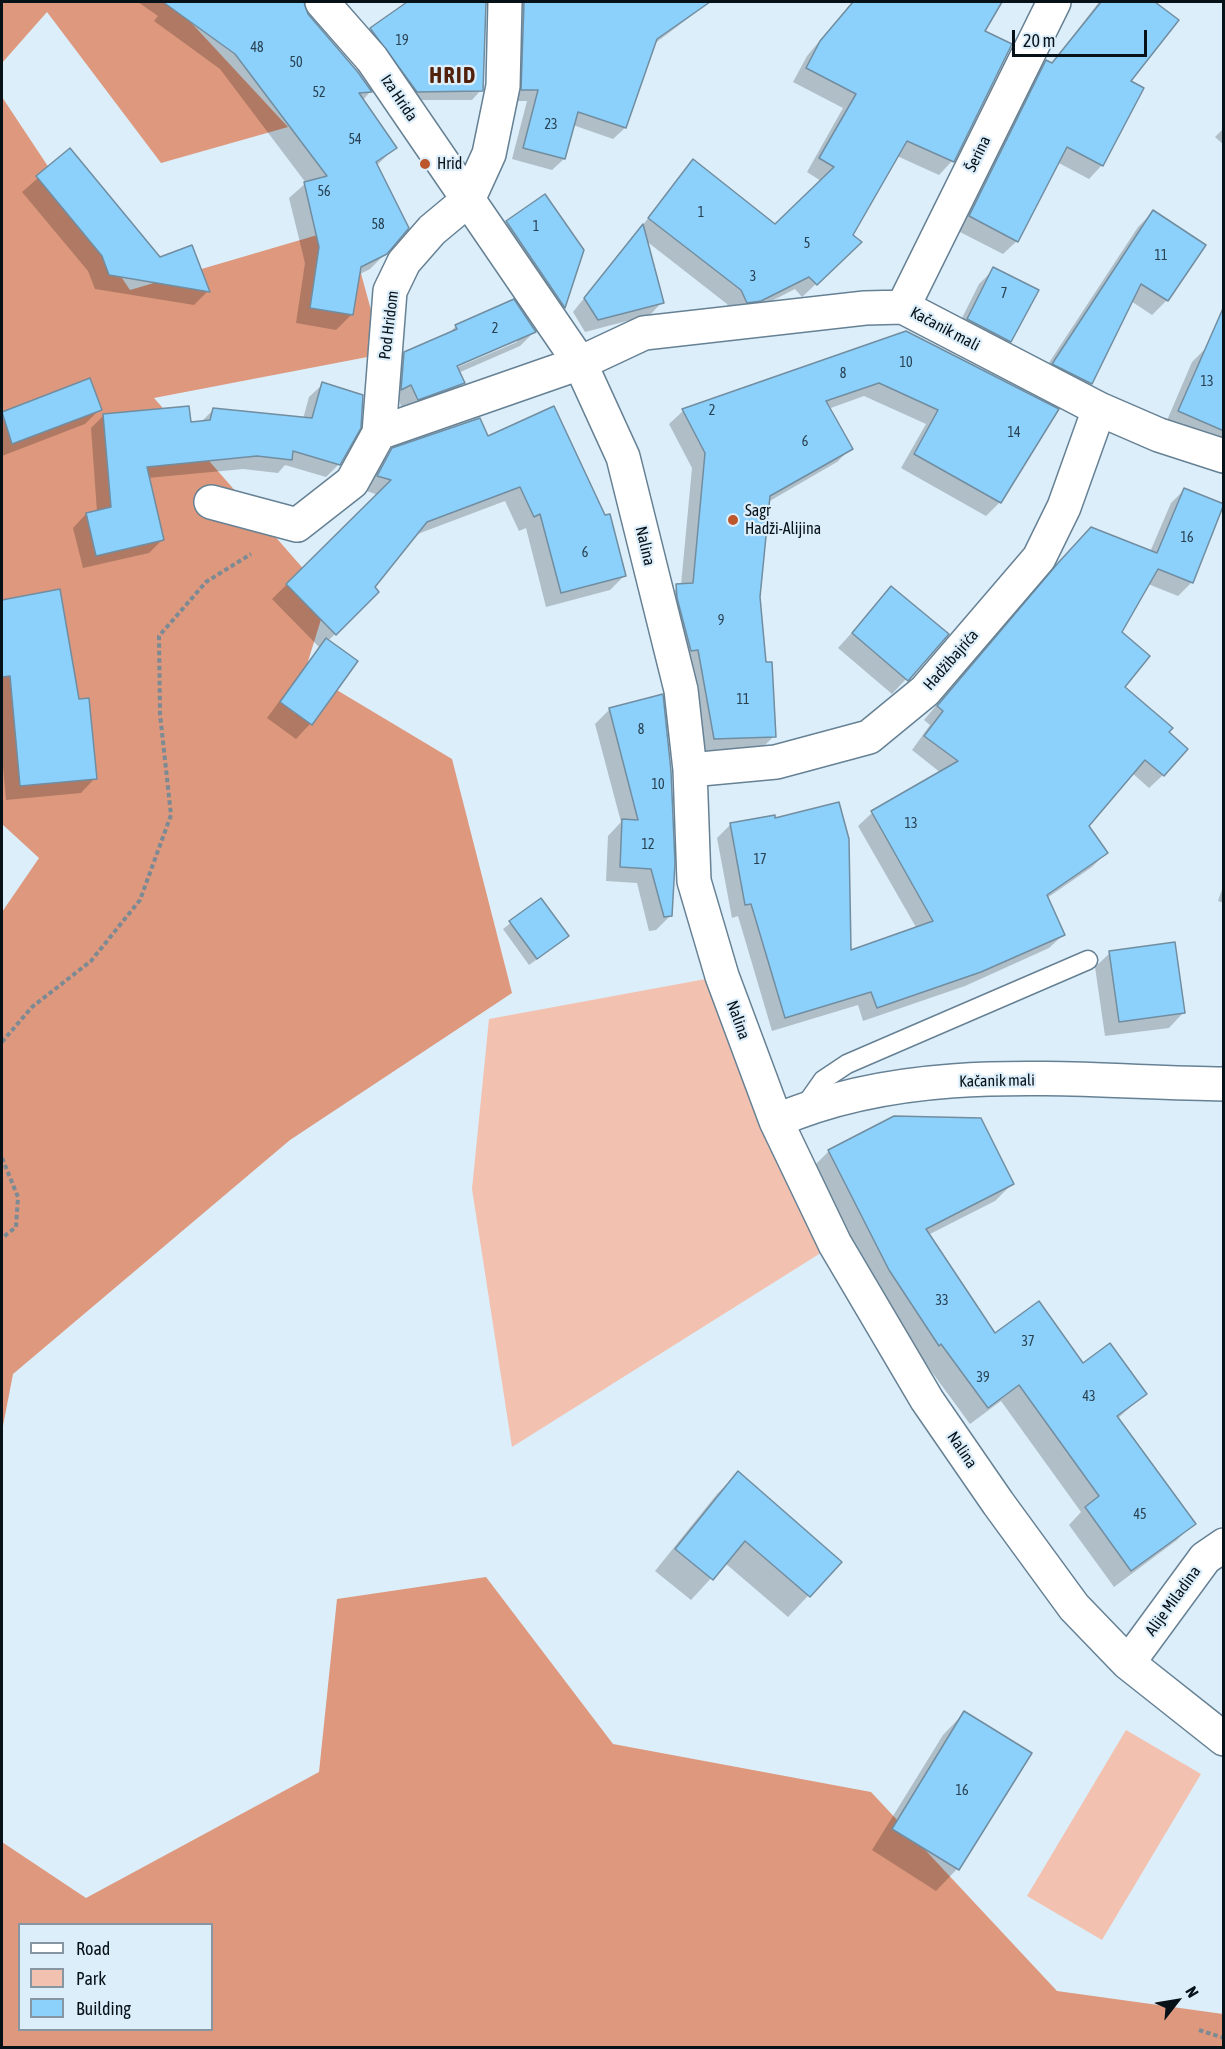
<!DOCTYPE html>
<meta charset="utf-8">
<style>
body{margin:0}
#map{position:relative;width:1225px;height:2049px;overflow:hidden;background:#dceefa;font-family:"Asap Condensed",sans-serif}
canvas{display:block}
.frame{position:absolute;inset:0;border:3px solid #071118;pointer-events:none}
.legend{position:absolute;left:18px;top:1923px;width:195px;height:108px;box-sizing:border-box;background:#dceefa;border:2px solid #8796a0;margin:0;padding:8px 10px;list-style:none;font-size:18px;color:#071118}
.legend li{display:flex;align-items:center;gap:12px;height:30px}
.legend b{width:30px;border:2px solid #8796a0}
.north{position:absolute;left:1147px;top:1971px;width:60px;height:60px;-webkit-text-stroke:4px #dceefa;paint-order:stroke;rotate:59deg;font-size:16px;font-weight:700;line-height:24px;text-align:center;color:#071118}
.north::after{content:'';display:block;margin:auto;width:21px;height:27px;background:#071118;clip-path:polygon(50% 0,100% 100%,50% 72%,0 100%)}
.scale{position:absolute;left:1012px;top:30px;width:135px;height:27px;box-sizing:border-box;border:3px solid #071118;border-top:0;padding-left:8px;font-size:18px;line-height:21px;white-space:nowrap;color:#071118;-webkit-text-stroke:4px #dceefa;paint-order:stroke}
</style>
<div id="map">
<canvas width="1225" height="2049"></canvas>
<div class="frame"></div>
<ul class="legend">
<li><b style="height:8px;background:#fff"></b>Road</li>
<li><b style="height:16px;background:#f2c1af"></b>Park</li>
<li><b style="height:16px;background:#8cd0fc"></b>Building</li>
</ul>
<div class="north">N</div>
<div class="scale">20 m</div>
</div>
<script>
const c = document.querySelector('canvas').getContext('2d');
c.lineJoin = 'round';
function fill(path, color) { c.fillStyle = color; c.fill(path, 'evenodd'); }
function stroke(path, color, width, dash) { c.strokeStyle = color; c.lineWidth = width; c.lineCap = dash ? 'butt' : 'round'; c.setLineDash(dash || []); c.stroke(path); }
function write(font, color, halo, rows, align = 'center') {
  c.font = font + ' "Asap Condensed",sans-serif'; c.lineWidth = 4.5; c.setLineDash([]); c.textBaseline = 'middle'; c.strokeStyle = halo; c.fillStyle = color; for (const [text, x, y, turn = 0] of rows) {
    c.save(); c.translate(x, y); c.rotate((+turn || 0) * Math.PI / 180); c.textAlign = isNaN(turn) ? turn : align; if (halo) c.strokeText(text, 0, 0); c.fillText(text, 0, 0); c.restore();
  }
}
const green = new Path2D(`
 M 722,976 L 835,1244 L 512,1447 L 472,1189 L 489,1019 Z
 M 1126,1730 L 1201,1774 L 1102,1940 L 1027,1896 Z`);
const forest = new Path2D(`
 M 2,2 L 172,2 L 288,127 L 161,163 L 47,12 L 2,63 Z
 M 2,97 L 130,290 L 348,226 L 383,354 L 154,398 L 328,597 L 305,671 L 452,759 L 512,993 L 290,1140 L 13,1374 L 2,1431 L 2,912 L 39,858 L 2,824 Z
 M 486,1577 L 613,1744 L 871,1792 L 1057,1991 L 1223,2014 L 1223,2047 L 2,2047 L 2,1842 L 86,1898 L 319,1772 L 337,1599 ZM 20,1924 L 212,1924 L 212,2030 L 20,2030 Z`);
const shadow = new Path2D(`
 M 138,2 L 302,2 L 307,15 L 356,71 L 370,92 L 363,100 L 395,148 L 376,166 L 386,253 L 370,269 L 358,275 L 351,315 L 336,330 L 296,323 L 305,263 L 289,198 L 306,183 L 220,69 L 154,21 L 158,16 Z
 M 409,2 L 485,2 L 481,90 L 472,100 L 408,100 L 362,39 Z
 M 513,2 L 569,2 L 631,22 L 616,2 L 710,2 L 654,44 L 625,128 L 613,139 L 573,125 L 564,159 L 552,170 L 512,159 L 527,101 L 510,101 Z
 M 852,2 L 1000,2 L 982,32 L 1010,45 L 952,161 L 939,175 L 897,156 L 851,235 L 846,256 L 802,297 L 795,289 L 746,314 L 733,315 L 727,304 L 645,240 L 662,302 L 650,315 L 585,332 L 573,312 L 694,161 L 775,226 L 821,181 L 807,172 L 843,108 L 793,82 L 807,56 Z
 M 1099,2 L 1152,2 L 1176,21 L 1129,81 L 1102,165 L 1089,179 L 1057,162 L 1017,241 L 1003,254 L 956,230 L 1033,75 L 1047,62 L 1051,64 Z
 M 1224,128 L 1224,145 L 1215,137 Z
 M 70,150 L 160,259 L 208,291 L 194,305 L 95,289 L 88,271 L 22,192 Z
 M 545,196 L 583,250 L 563,307 L 553,317 L 496,233 Z
 M 1153,212 L 1203,245 L 1167,300 L 1152,315 L 1131,301 L 1091,383 L 1077,398 L 1039,378 L 1138,227 Z
 M 994,269 L 1010,341 L 995,356 L 954,334 L 979,284 Z
 M 456,326 L 534,332 L 520,346 L 458,373 L 463,383 L 448,398 L 403,413 L 390,369 L 405,354 L 446,336 ZM 517,338 L 517,342 L 451,370 L 450,367 Z
 M 906,333 L 1000,502 L 986,516 L 901,468 L 926,424 L 864,396 L 828,409 L 851,448 L 837,462 L 768,502 L 759,597 L 774,736 L 760,750 L 701,752 L 663,600 L 681,585 L 692,468 L 669,424 L 683,411 Z
 M 1206,348 L 1224,355 L 1224,450 L 1165,425 L 1192,362 Z
 M 89,380 L 100,409 L 85,424 L 2,456 L 2,413 Z
 M 323,384 L 339,464 L 326,477 L 285,465 L 278,473 L 243,469 L 148,478 L 162,540 L 149,553 L 83,568 L 73,528 L 86,514 L 97,512 L 91,428 L 104,415 L 190,424 L 200,423 L 214,409 L 303,419 L 309,397 Z
 M 487,438 L 624,576 L 610,590 L 546,607 L 526,528 L 519,531 L 505,501 L 415,535 L 373,587 L 377,592 L 328,641 L 356,661 L 310,724 L 296,739 L 267,718 L 319,647 L 272,599 L 378,495 L 364,490 L 378,465 L 393,450 Z
 M 1185,489 L 1223,506 L 1192,582 L 1178,596 L 1148,584 L 1120,633 L 1122,687 L 1167,732 L 1163,775 L 1149,788 L 1132,773 L 1087,825 L 1106,853 L 1092,867 L 1047,898 L 1063,935 L 1049,948 L 965,986 L 863,1021 L 858,1005 L 772,1031 L 738,916 L 732,918 L 717,838 L 731,824 L 850,952 L 917,929 L 858,826 L 872,813 L 941,773 L 912,750 L 930,725 L 924,720 L 1044,578 L 1078,543 L 1150,552 L 1171,503 Z
 M 892,588 L 947,635 L 892,694 L 838,648 Z
 M 59,591 L 78,701 L 95,778 L 81,793 L 6,800 L 2,755 L 2,601 Z
 M 610,709 L 671,915 L 656,930 L 649,931 L 637,883 L 606,881 L 608,836 L 621,822 L 595,724 Z
 M 1224,884 L 1224,903 L 1218,901 Z
 M 540,900 L 560,943 L 529,965 L 503,929 Z
 M 1110,953 L 1183,1013 L 1169,1028 L 1105,1036 L 1095,967 Z
 M 829,1151 L 1012,1184 L 995,1201 L 928,1235 L 994,1335 L 1083,1365 L 1145,1394 L 1117,1419 L 1194,1523 L 1177,1540 L 1114,1587 L 1069,1525 L 1081,1512 L 1001,1401 L 970,1424 L 923,1360 L 921,1362 L 872,1287 L 812,1168 Z
 M 738,1473 L 840,1562 L 788,1617 L 725,1563 L 691,1600 L 655,1571 L 717,1494 Z
 M 964,1713 L 1030,1753 L 957,1869 L 936,1891 L 872,1850 L 943,1735 Z`);
const building = new Path2D(`
 M 163,2 L 304,2 L 308,14 L 357,71 L 372,92 L 359,93 L 397,148 L 376,162 L 409,228 L 387,254 L 361,267 L 353,315 L 310,308 L 319,247 L 304,182 L 327,176 L 235,54 Z
 M 407,2 L 486,2 L 483,91 L 417,92 L 370,28 Z
 M 524,2 L 710,2 L 657,39 L 626,128 L 578,112 L 565,159 L 523,148 L 538,90 L 521,90 Z
 M 853,2 L 1002,2 L 985,31 L 1012,44 L 954,162 L 907,141 L 853,235 L 862,242 L 817,285 L 809,277 L 761,301 L 747,303 L 741,290 L 648,218 L 693,159 L 775,224 L 834,167 L 819,158 L 856,94 L 806,68 L 820,41 Z
 M 1101,2 L 1155,2 L 1179,20 L 1131,81 L 1144,88 L 1103,166 L 1067,147 L 1018,242 L 969,216 L 1046,60 L 1052,63 Z
 M 70,148 L 160,257 L 192,245 L 210,292 L 109,275 L 102,256 L 36,176 Z
 M 545,194 L 584,250 L 565,308 L 506,221 Z
 M 1153,210 L 1206,245 L 1168,301 L 1141,284 L 1092,384 L 1052,364 Z
 M 643,224 L 664,303 L 598,320 L 584,298 Z
 M 993,267 L 1039,290 L 1011,342 L 967,319 Z
 M 514,299 L 536,332 L 457,366 L 465,383 L 418,400 L 411,385 L 401,390 L 404,352 L 457,329 L 455,325 Z
 M 1224,306 L 1224,431 L 1178,411 Z
 M 906,331 L 1059,409 L 1001,503 L 914,454 L 938,410 L 879,383 L 826,401 L 853,449 L 770,496 L 760,597 L 766,662 L 772,662 L 776,737 L 714,739 L 698,650 L 691,651 L 677,598 L 676,584 L 693,583 L 705,453 L 682,409 Z
 M 90,378 L 102,410 L 12,444 L 2,412 Z
 M 322,382 L 363,395 L 361,428 L 340,465 L 293,451 L 292,460 L 257,456 L 147,467 L 164,540 L 96,556 L 86,513 L 111,507 L 103,414 L 189,406 L 191,422 L 210,420 L 213,408 L 312,418 Z
 M 554,406 L 605,515 L 610,514 L 626,576 L 561,593 L 540,514 L 534,517 L 520,487 L 427,522 L 375,587 L 379,592 L 336,635 L 286,584 L 391,480 L 377,476 L 392,448 L 480,418 L 488,436 Z
 M 1184,488 L 1224,504 L 1193,583 L 1158,569 L 1122,632 L 1150,656 L 1125,687 L 1173,728 L 1169,732 L 1188,749 L 1164,776 L 1145,760 L 1089,826 L 1108,853 L 1047,895 L 1065,935 L 981,972 L 877,1008 L 871,992 L 785,1018 L 751,904 L 745,905 L 730,823 L 775,815 L 775,818 L 839,802 L 849,839 L 851,950 L 933,921 L 871,811 L 958,761 L 924,736 L 943,711 L 937,706 L 1058,563 L 1091,527 L 1157,553 Z
 M 891,586 L 949,634 L 908,681 L 852,633 Z
 M 60,589 L 79,699 L 89,698 L 97,779 L 20,786 L 10,676 L 2,677 L 2,600 Z
 M 326,638 L 358,661 L 312,725 L 280,702 Z
 M 663,694 L 671,771 L 675,863 L 672,916 L 664,917 L 651,869 L 620,867 L 622,819 L 638,820 L 609,708 Z
 M 541,898 L 569,936 L 537,959 L 509,921 Z
 M 1175,942 L 1185,1013 L 1119,1022 L 1109,951 Z
 M 894,1116 L 981,1118 L 1014,1184 L 926,1229 L 995,1333 L 1039,1301 L 1083,1363 L 1110,1343 L 1147,1394 L 1117,1416 L 1196,1524 L 1131,1571 L 1085,1507 L 1099,1496 L 1019,1385 L 988,1408 L 941,1344 L 939,1346 L 889,1270 L 828,1150 Z
 M 738,1471 L 842,1562 L 810,1597 L 745,1541 L 713,1580 L 675,1549 Z
 M 964,1711 L 1032,1753 L 959,1870 L 892,1829 Z`);
const path = new Path2D(`
 M 2,1042 L 32,1007 L 91,961 L 140,900 L 171,815 L 160,714 L 159,636 L 206,582 L 251,554
 M 2,1158 L 18,1197 L 16,1227 L 2,1238
 M 1199,2030 L 1224,2038`);
const lane = new Path2D(`
 M 804,1107 L 823,1080 L 847,1064 L 1088,960`);
const street = new Path2D(`
 M 322,2 L 372,59 L 580,363 L 623,457 L 681,690 L 690,770 L 694,881 L 722,976 L 776,1121 L 835,1244 L 927,1400 L 998,1503 L 1074,1607 L 1128,1663 L 1224,1739
 M 903,307 L 1054,2
 M 379,433 L 580,363 L 644,333 L 865,308 L 903,307 L 1099,409 L 1159,435 L 1224,456
 M 211,502 L 297,525 L 352,482 L 379,433 L 390,291 L 404,262 L 432,230 L 468,200 L 489,154 L 503,86 L 505,2
 M 690,770 L 776,762 L 869,737 L 925,691 L 1039,558 L 1064,507 L 1099,409
 M 776,1121 C 915,1060 1076,1082 1224,1084
 M 1128,1663 L 1205,1558 L 1224,1545`);
const markers = [
 [425,164,6,"#bd562b"],
 [733,520,6,"#bd562b"]
];
const numberNames = [
 ["19",402,41],
 ["48",257,48],
 ["50",296,63],
 ["52",319,93],
 ["23",551,125],
 ["54",355,140],
 ["56",324,192],
 ["1",701,213],
 ["58",378,225],
 ["1",536,227],
 ["5",807,244],
 ["11",1161,256],
 ["3",753,277],
 ["7",1004,294],
 ["2",495,329],
 ["10",906,363],
 ["8",843,374],
 ["13",1207,382],
 ["2",712,411],
 ["14",1014,433],
 ["6",805,442],
 ["16",1187,538],
 ["6",585,553],
 ["9",721,621],
 ["11",743,700],
 ["8",641,730],
 ["10",658,785],
 ["13",911,824],
 ["12",648,845],
 ["17",760,860],
 ["33",942,1301],
 ["37",1028,1342],
 ["39",983,1378],
 ["43",1089,1397],
 ["45",1140,1515],
 ["16",962,1791]
];
const streetNames = [
 ["Iza Hrida",399,98,56],
 ["Šerina",978,154,-64],
 ["Pod Hridom",389,325,-83],
 ["Kačanik mali",945,329,28],
 ["Nalina",645,546,77],
 ["Hadžibajrića",951,660,-49],
 ["Nalina",738,1020,70],
 ["Kačanik mali",997,1081,-1],
 ["Nalina",962,1450,56],
 ["Alije Miladina",1173,1601,-54]
];
const poiNames = [
 ["Hrid",437,164],
 ["Sagr",745,511],
 ["Hadži-Alijina",745,529]
];
const districtNames = [
 ["HRID",453,76]
];
fill(green, '#f2c1af');
fill(forest, '#dd987d');
fill(shadow, '#0003');
fill(building, '#8cd0fc');
stroke(building, '#718da0', 1.5);
stroke(lane, '#668194', 21);
stroke(street, '#668194', 36);
stroke(path, '#7c8a94', 4, [4.5, 3]);
stroke(lane, '#fff', 18);
stroke(street, '#fff', 33);
for (const [x, y, r, color] of markers) { const dot = new Path2D(); dot.arc(x, y, r, 0, 2 * Math.PI); c.fillStyle = color; c.fill(dot); stroke(dot, '#dceefa', 2); }
write('14px', '#284151', null, numberNames);
write('16px', '#071118', '#dceefa', streetNames);
write('16px', '#071118', '#dceefa', poiNames, 'left');
c.letterSpacing = '1.5px';
write('bold 22px', '#52210c', '#dceefa', districtNames);
c.letterSpacing = '0px';
</script>
